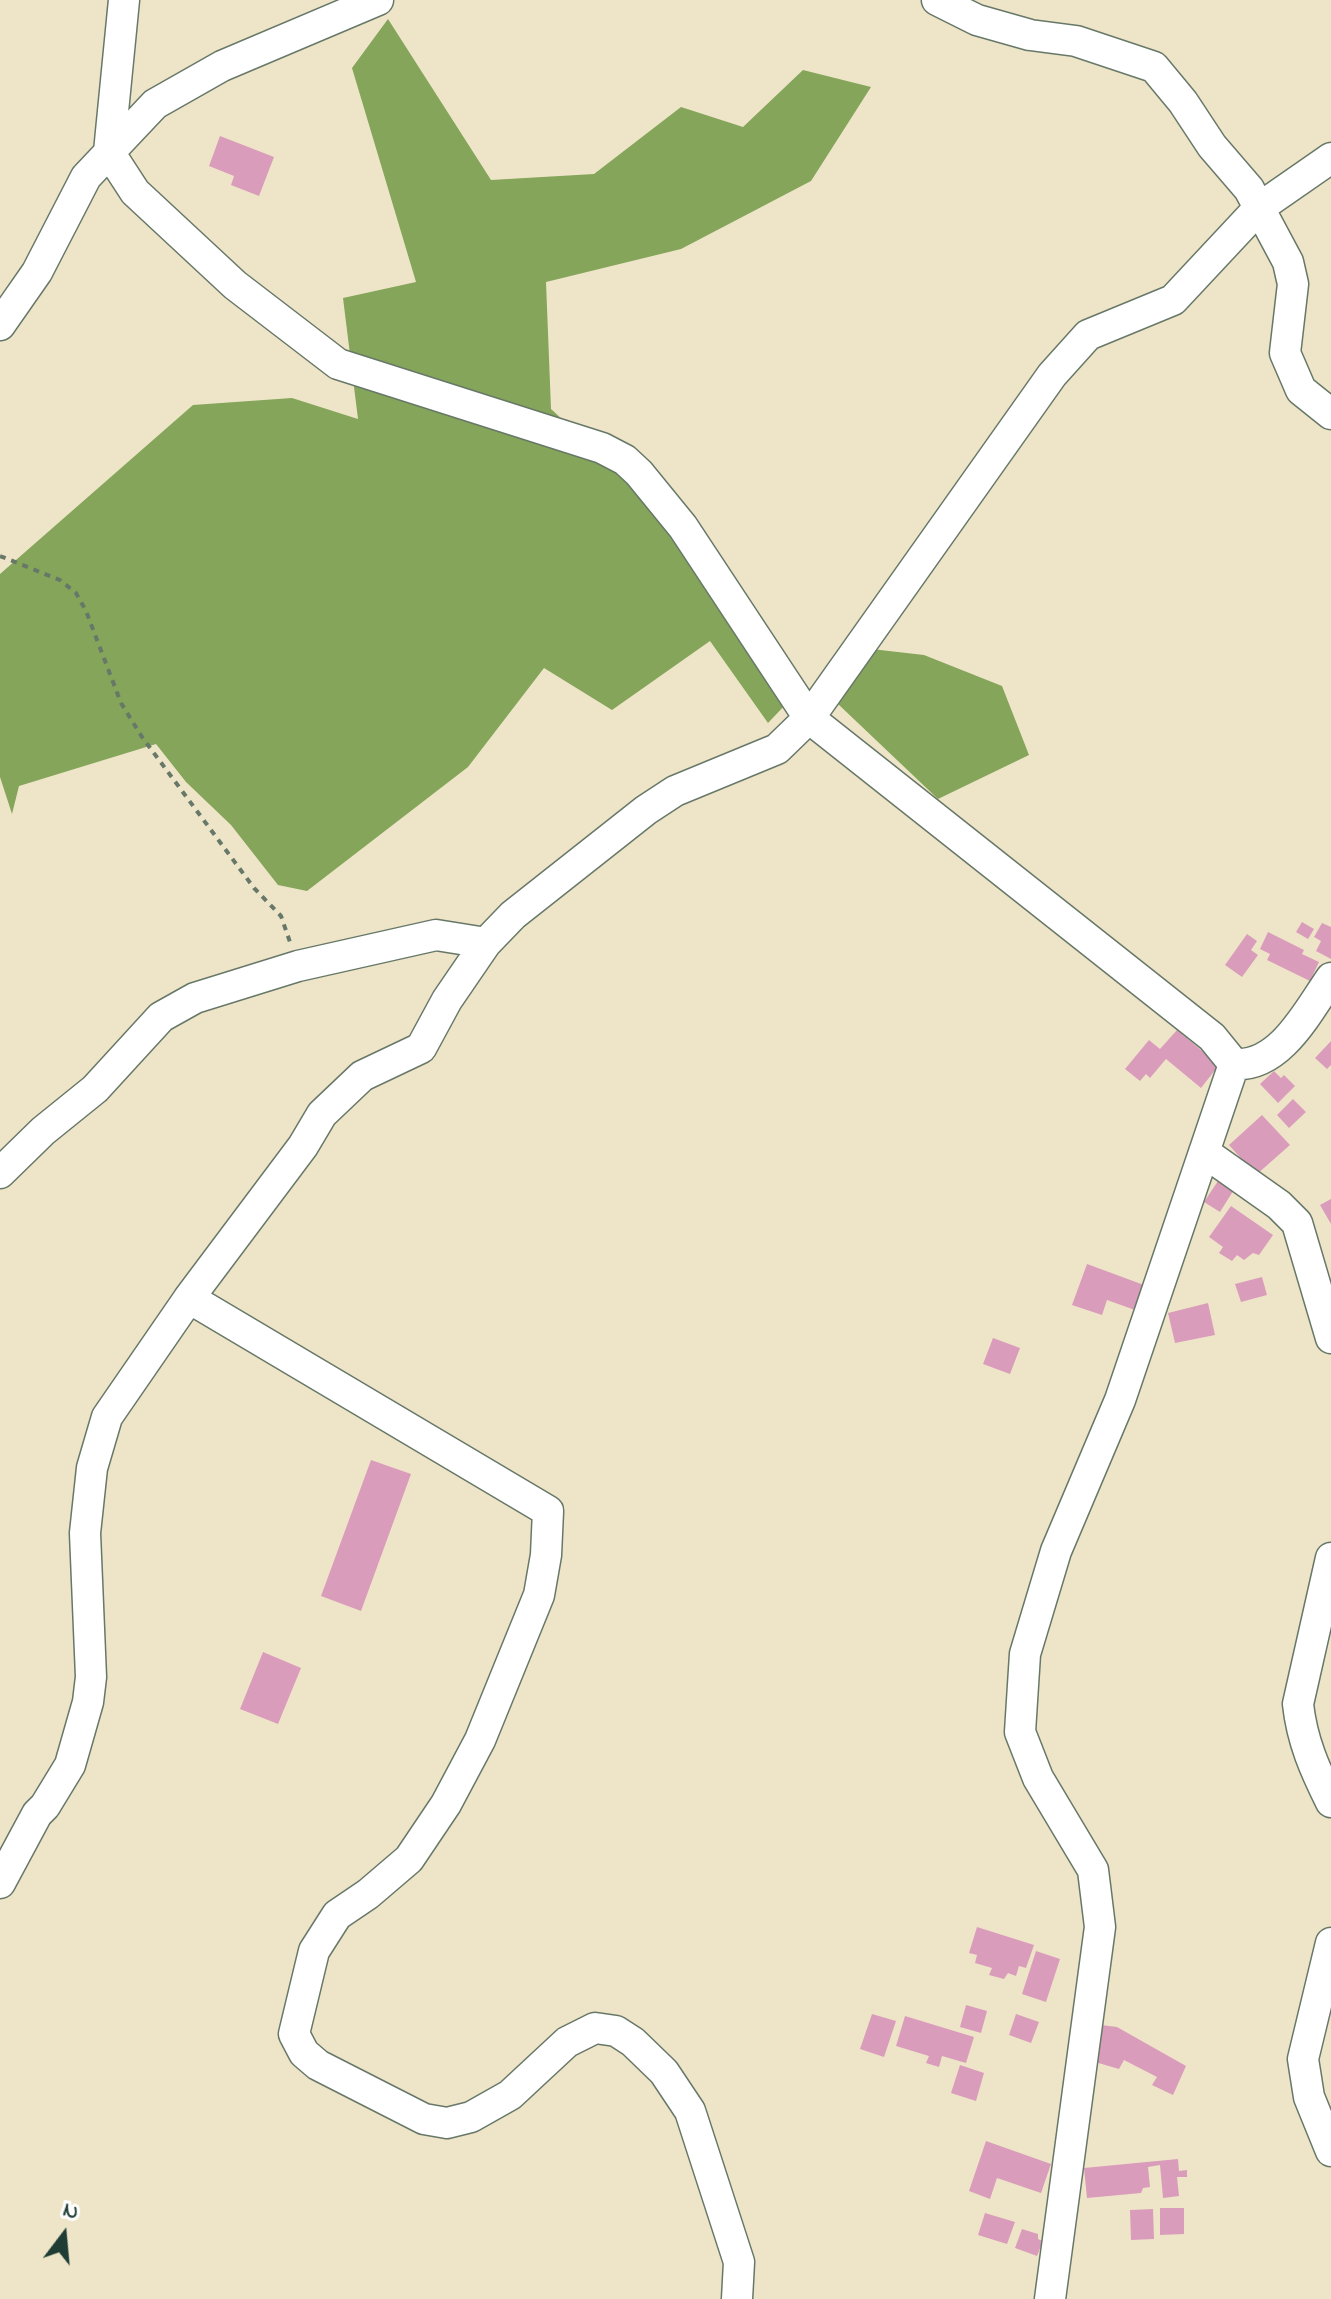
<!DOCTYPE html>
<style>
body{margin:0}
#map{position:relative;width:1331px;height:2299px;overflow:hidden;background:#eee5c8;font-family:"Indie Flower",sans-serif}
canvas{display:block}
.north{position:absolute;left:24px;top:2195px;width:80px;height:80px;-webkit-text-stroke:6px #fff;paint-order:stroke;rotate:16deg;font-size:22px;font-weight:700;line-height:32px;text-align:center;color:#1f3d34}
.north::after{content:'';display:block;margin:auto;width:28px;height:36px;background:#1f3d34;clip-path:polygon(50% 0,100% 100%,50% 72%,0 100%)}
</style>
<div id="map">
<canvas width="1331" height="2299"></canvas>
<div class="north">N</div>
</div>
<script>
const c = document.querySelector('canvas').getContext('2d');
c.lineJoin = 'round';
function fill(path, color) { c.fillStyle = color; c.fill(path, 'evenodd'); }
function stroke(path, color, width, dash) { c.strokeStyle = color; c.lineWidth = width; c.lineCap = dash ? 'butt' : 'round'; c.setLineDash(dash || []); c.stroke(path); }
const forest = new Path2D(`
 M 388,19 L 491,180 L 594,174 L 681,107 L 743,127 L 803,70 L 871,87 L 811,181 L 681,249 L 546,282 L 551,409 L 640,491 L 787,703 L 768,723 L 710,641 L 612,710 L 544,668 L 468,767 L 307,891 L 278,885 L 231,825 L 186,782 L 156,744 L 19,786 L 12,814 L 0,777 L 0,574 L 193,405 L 292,398 L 358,419 L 343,298 L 416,282 L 352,68 Z
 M 845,646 L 924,655 L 1002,686 L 1029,755 L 938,799 L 818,685 Z`);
const building = new Path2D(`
 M 220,136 L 274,157 L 259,196 L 231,185 L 234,176 L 209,166 Z
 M 1302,922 L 1314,929 L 1308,939 L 1296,932 Z
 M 1322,923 L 1331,927 L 1331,959 L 1316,951 L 1321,941 L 1314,937 Z
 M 1268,932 L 1304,950 L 1302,954 L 1319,962 L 1310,981 L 1267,960 L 1270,954 L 1260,949 Z
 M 1247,934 L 1257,941 L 1251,950 L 1258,955 L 1242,977 L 1225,965 Z
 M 1177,1030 L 1219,1065 L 1201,1088 L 1166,1059 L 1150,1078 L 1146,1074 L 1140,1081 L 1125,1069 L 1149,1040 L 1160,1049 Z
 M 1331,1041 L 1331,1065 L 1327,1069 L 1315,1058 Z
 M 1274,1071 L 1281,1078 L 1284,1075 L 1295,1086 L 1278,1103 L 1260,1084 Z
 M 1293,1099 L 1306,1112 L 1289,1128 L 1277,1115 Z
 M 1262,1115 L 1290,1145 L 1256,1175 L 1229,1145 Z
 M 1220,1178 L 1235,1188 L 1220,1212 L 1204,1202 Z
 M 1331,1199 L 1331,1224 L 1320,1205 Z
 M 1231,1206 L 1273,1235 L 1259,1255 L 1253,1253 L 1244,1260 L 1237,1255 L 1232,1261 L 1219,1253 L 1223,1247 L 1209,1237 Z
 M 1087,1264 L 1144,1285 L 1135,1310 L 1107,1300 L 1102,1315 L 1072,1305 Z
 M 1262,1277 L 1267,1295 L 1241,1302 L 1235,1284 Z
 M 1208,1303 L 1215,1335 L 1175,1343 L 1168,1313 Z
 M 993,1338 L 1020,1348 L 1010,1374 L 983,1364 Z
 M 371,1460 L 411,1474 L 361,1611 L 321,1596 Z
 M 263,1652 L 301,1668 L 278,1724 L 240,1709 Z
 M 977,1927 L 1034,1945 L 1026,1968 L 1019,1966 L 1016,1976 L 1008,1973 L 1004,1979 L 989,1975 L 992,1968 L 975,1963 L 977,1955 L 969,1953 Z
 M 1036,1951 L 1060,1959 L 1046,2002 L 1022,1994 Z
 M 966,2005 L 987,2011 L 981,2033 L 960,2027 Z
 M 872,2014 L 896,2021 L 884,2057 L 860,2049 Z
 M 1016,2014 L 1039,2022 L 1031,2043 L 1009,2035 Z
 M 905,2016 L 974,2037 L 966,2063 L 942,2056 L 939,2067 L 926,2063 L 929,2056 L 896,2046 Z
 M 1101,2025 L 1117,2027 L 1186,2066 L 1173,2095 L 1152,2085 L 1157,2077 L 1124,2060 L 1119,2069 L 1095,2062 Z
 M 960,2065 L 984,2073 L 976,2101 L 951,2093 Z
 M 986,2141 L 1051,2164 L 1041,2193 L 997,2178 L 990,2199 L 969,2191 Z
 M 1178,2159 L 1179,2171 L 1187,2170 L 1187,2177 L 1177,2177 L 1179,2196 L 1163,2198 L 1160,2165 L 1148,2167 L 1150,2187 L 1143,2188 L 1141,2193 L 1087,2198 L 1084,2168 Z
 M 1160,2208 L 1184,2208 L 1184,2234 L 1160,2235 Z
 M 1153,2209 L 1154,2239 L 1131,2240 L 1130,2210 Z
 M 985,2213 L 1015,2222 L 1007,2244 L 978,2235 Z
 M 1022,2229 L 1038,2234 L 1038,2239 L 1043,2241 L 1037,2256 L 1015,2248 Z`);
const path = new Path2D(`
 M 0,556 L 60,580 L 76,593 L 86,611 L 121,703 L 142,737 L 254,888 L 281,916 L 291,945`);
const minor = new Path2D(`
 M 124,0 L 109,152 L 135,192 L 235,285 L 338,364 L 602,448 L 625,460 L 639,473 L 683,527 L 809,718 L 1212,1037 L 1234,1064 C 1280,1068 1308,1011 1331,978
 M 937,0 L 977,20 L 1030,35 L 1076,41 L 1154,67 L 1183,102 L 1212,146 L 1249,189 L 1288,262 L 1293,284 L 1285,353 L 1301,390 L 1331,414
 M 0,325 L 37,272 L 86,177 L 155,104 L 222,66 L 378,0
 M 1204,1152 L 1279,1205 L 1297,1223 L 1331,1338
 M 0,1173 L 43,1131 L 95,1089 L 161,1017 L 195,998 L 298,966 L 436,935 L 486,943
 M 189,1298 L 548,1511 L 546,1555 L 539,1595 L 480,1740 L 446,1804 L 409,1859 L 368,1894 L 337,1915 L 314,1951 L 294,2034 L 304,2053 L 318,2065 L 424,2119 L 447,2123 L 471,2117 L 510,2095 L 567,2042 L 595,2028 L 616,2031 L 633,2042 L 664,2072 L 690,2111 L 739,2262 L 737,2299
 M 1331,1558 L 1298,1704 C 1302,1741 1315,1770 1331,1802
 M 0,1883 L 37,1814 L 45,1806 L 70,1765 L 88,1702 L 91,1677 L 85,1533 L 92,1468 L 107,1417 L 189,1298 L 303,1146 L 322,1114 L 362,1076 L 421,1048 L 447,1000 L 486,943 L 513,915 L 646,810 L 675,791 L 777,749 L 809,718 L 1052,375 L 1088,335 L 1173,300 L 1259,208 L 1331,158
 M 1331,1943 L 1303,2059 L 1309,2097 L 1331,2151
 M 1050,2299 L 1100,1927 L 1093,1870 L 1038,1778 L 1020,1732 L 1025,1654 L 1056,1551 L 1120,1400 L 1234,1064`);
fill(forest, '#84a55a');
fill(building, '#da9cbb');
stroke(minor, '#677868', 33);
stroke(path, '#677868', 4, [6, 6]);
stroke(minor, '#fff', 30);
</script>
